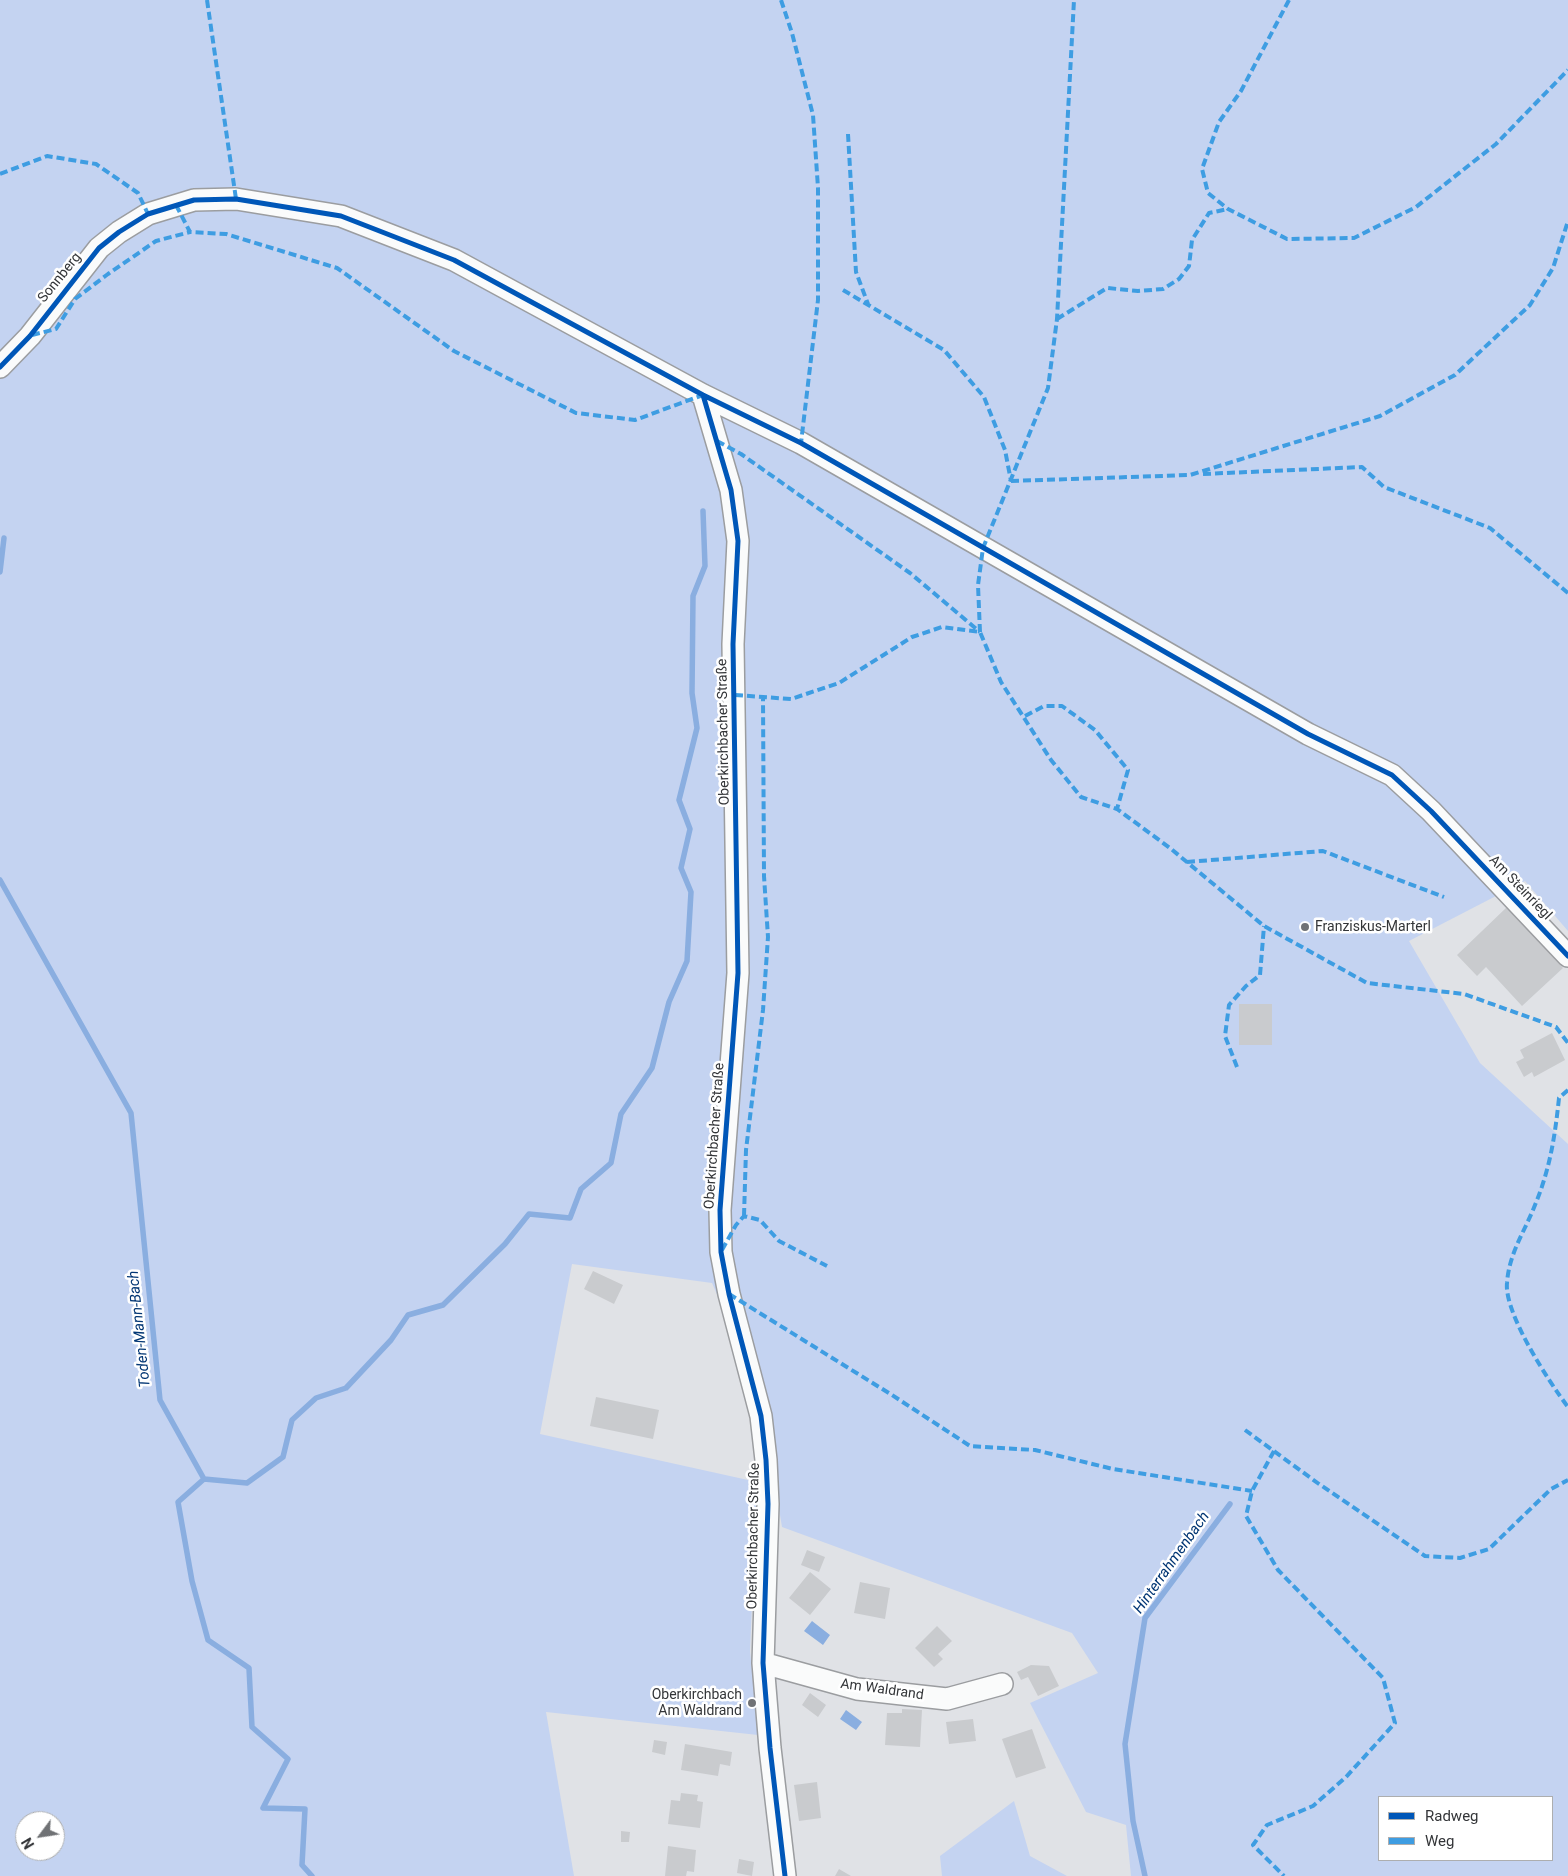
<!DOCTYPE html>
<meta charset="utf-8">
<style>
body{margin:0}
#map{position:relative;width:1568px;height:1876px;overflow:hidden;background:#e0e2e6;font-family:Roboto,sans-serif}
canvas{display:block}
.legend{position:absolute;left:1378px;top:1796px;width:175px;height:65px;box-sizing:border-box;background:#fff;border:1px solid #adaeaf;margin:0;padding:6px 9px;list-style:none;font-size:15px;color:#333538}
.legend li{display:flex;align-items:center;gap:10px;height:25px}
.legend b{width:25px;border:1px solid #adaeaf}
.north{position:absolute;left:15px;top:1811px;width:50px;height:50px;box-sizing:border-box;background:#fff;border:1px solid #adaeaf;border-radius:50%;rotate:239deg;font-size:14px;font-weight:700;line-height:20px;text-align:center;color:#333538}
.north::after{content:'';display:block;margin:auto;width:18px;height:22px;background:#707275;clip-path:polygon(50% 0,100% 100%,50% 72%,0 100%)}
</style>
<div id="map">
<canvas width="1568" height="1876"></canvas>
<ul class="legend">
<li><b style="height:6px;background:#0057b8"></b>Radweg</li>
<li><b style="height:6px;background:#3e9de2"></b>Weg</li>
</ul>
<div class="north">N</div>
</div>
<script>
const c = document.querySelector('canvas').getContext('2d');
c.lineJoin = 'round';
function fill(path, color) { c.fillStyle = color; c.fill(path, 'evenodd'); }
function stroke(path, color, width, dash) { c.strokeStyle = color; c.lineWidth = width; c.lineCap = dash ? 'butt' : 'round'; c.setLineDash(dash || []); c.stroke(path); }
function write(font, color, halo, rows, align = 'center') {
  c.font = font + ' Roboto,sans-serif'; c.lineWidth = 5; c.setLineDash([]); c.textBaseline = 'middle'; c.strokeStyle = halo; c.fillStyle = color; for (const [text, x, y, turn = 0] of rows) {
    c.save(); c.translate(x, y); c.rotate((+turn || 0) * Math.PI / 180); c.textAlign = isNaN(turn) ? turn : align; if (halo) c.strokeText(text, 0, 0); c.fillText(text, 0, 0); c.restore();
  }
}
const green = new Path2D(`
 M 0,0 L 1568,0 L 1568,931 L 1525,881 L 1409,941 L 1480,1063 L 1568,1144 L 1568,1876 L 1131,1876 L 1126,1825 L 1086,1812 L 1030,1703 L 1098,1673 L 1072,1633 L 782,1527 L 777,1497 L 768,1411 L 712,1283 L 572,1264 L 540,1434 L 757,1482 L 750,1651 L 758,1735 L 546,1712 L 574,1876 L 0,1876 ZM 1379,1797 L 1552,1797 L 1552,1860 L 1379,1860 ZM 25,1821 L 55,1821 L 55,1851 L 25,1851 Z
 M 1014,1801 L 1030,1856 L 1067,1876 L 942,1876 L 940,1856 Z`);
const water = new Path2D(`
 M 812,1621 L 830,1635 L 823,1645 L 804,1631 Z
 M 846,1710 L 862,1722 L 856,1730 L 840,1719 Z`);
const stream = new Path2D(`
 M 0,572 L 4,538
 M 0,880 L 131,1113 L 160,1400 L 204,1479 L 178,1502 L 192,1581 L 208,1640 L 249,1668 L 252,1727 L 288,1759 L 263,1808 L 305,1809 L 302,1865 L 312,1876
 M 204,1479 L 247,1483 L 283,1457 L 292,1420 L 316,1398 L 346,1388 L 391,1340 L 408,1315 L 443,1305 L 505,1244 L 529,1214 L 570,1218 L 581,1189 L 611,1163 L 621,1114 L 652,1068 L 669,1002 L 687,961 L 691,892 L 681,868 L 690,829 L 679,800 L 697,728 L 692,693 L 693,596 L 705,566 L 703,511
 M 1145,1876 L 1133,1821 L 1125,1744 L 1145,1618 L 1230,1504`);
const building = new Path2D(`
 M 1507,907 L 1563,968 L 1522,1006 L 1486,967 L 1477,976 L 1457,955 Z
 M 1239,1004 L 1272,1004 L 1272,1045 L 1239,1045 Z
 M 1552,1033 L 1565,1060 L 1534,1077 L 1532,1072 L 1524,1077 L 1516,1062 L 1524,1058 L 1520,1050 Z
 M 593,1271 L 623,1285 L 614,1304 L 584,1289 Z
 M 596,1397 L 659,1410 L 653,1439 L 590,1426 Z
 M 807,1550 L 825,1557 L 819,1572 L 801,1565 Z
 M 810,1572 L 831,1589 L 810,1615 L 789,1598 Z
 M 860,1582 L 890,1588 L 885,1619 L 854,1613 Z
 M 937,1626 L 952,1641 L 938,1654 L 943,1659 L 934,1667 L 915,1648 Z
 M 1031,1665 L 1049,1666 L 1059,1686 L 1038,1696 L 1028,1677 L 1021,1680 L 1017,1672 Z
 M 810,1693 L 826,1705 L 818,1717 L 802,1705 Z
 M 902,1709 L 922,1710 L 920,1747 L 885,1745 L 887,1713 L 902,1713 Z
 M 973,1719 L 976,1741 L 949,1744 L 946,1722 Z
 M 1032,1729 L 1046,1768 L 1016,1778 L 1002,1739 Z
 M 654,1740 L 667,1742 L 665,1755 L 652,1752 Z
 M 685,1744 L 732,1752 L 730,1766 L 720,1764 L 718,1776 L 681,1770 Z
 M 817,1782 L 821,1818 L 799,1821 L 794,1785 Z
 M 681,1793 L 698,1795 L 697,1801 L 703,1802 L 700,1828 L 668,1824 L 671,1800 L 680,1801 Z
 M 621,1831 L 630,1832 L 629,1842 L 621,1842 Z
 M 668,1846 L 696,1850 L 694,1872 L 687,1871 L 686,1876 L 665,1876 Z
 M 739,1859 L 754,1862 L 752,1876 L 737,1873 Z
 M 839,1869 L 851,1876 L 835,1876 Z`);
const minor = new Path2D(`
 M 0,367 L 30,336 L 99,248 L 119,232 L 148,214 L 194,200 L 236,199 L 341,216 L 454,260 L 703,395 L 801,443 L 1308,734 L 1392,775 L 1431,811 L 1568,956
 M 703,395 L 731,490 L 738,541 L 733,644 L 738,973 L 720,1210 L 721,1252 L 729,1294 L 761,1416 L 766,1460 L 768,1504 L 763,1663 L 770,1748 L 785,1876
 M 763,1663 L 857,1689 L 947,1699 L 1002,1684`);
const quiet = new Path2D(`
 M 207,0 L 236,199
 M 781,0 L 792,33 L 813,115 L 818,188 L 818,300 L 801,443
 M 1289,0 L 1241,91 L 1219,122 L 1202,169 L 1208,193 L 1228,209 L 1287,239 L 1354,238 L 1416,207 L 1496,144 L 1568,70
 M 848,134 L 856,272 L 868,304
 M 0,174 L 47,156 L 96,164 L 138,193 L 148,214
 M 176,205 L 190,232 L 226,234 L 337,268 L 454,351 L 576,413 L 635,420 L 703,395
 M 843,290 L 944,350 L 984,397 L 1005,450 L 1011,481
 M 1057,319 L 1107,288 L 1138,291 L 1163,289 L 1179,279 L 1189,266 L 1192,240 L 1209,213 L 1228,209
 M 32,335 L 56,329 L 75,299 L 108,274 L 156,241 L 190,232
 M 717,441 L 741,454 L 910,573 L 980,632
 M 1203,474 L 1362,467 L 1384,487 L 1490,528 L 1568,593
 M 1011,481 L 1190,475 L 1380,416 L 1455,375 L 1530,305 L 1553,268 L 1568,221
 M 980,632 L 978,585 L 983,548 L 1048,388 L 1057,319 L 1074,0
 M 735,695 L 791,699 L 839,683 L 912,637 L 942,627 L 980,632 L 1001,682 L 1051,760 L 1081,797 L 1117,809 L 1170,848 L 1264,926 L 1367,983 L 1464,994 L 1556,1027 L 1568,1043
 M 1025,716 L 1044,706 L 1062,706 L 1095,730 L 1128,770 L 1117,809
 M 1187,862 L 1323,851 L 1444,897
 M 1237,1067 L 1225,1036 L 1229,1005 L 1246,986 L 1260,975 L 1264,926
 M 1568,1090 L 1559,1098 C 1555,1136 1550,1169 1535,1205 C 1525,1231 1509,1253 1507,1283 C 1504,1313 1549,1382 1568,1407
 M 744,1216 L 746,1150 L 763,1010 L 768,937 L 764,876 L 763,698
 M 722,1250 L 736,1225 L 744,1216 L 760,1220 L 779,1241 L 827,1266
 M 729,1294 L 892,1395 L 970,1446 L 1035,1450 L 1113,1469 L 1252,1491
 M 1245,1430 L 1319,1484 L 1425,1556 L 1460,1558 L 1489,1549 L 1551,1489 L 1568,1480
 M 1274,1451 L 1252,1491 L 1246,1516 L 1278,1570 L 1383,1678 L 1395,1723 L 1346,1777 L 1313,1806 L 1267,1825 L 1253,1845 L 1284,1876`);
const cycleway = new Path2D(`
 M 0,367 L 30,336 L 99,248 L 119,232 L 148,214 L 194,200 L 236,199 L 341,216 L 454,260 L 703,395 L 801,443 L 1308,734 L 1392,775 L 1431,811 L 1568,956
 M 703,395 L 731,490 L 738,541 L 733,644 L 738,973 L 720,1210 L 721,1252 L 729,1294 L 761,1416 L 766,1460 L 768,1504 L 763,1663 L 770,1748 L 785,1876`);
const markers = [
 [1305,927,5,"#707275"],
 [752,1703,5,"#707275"]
];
const streetNames = [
 ["Sonnberg",60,278,-51],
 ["Oberkirchbacher Straße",724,732,-91],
 ["Am Steinriegl",1520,888,46],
 ["Oberkirchbacher Straße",715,1136,-86],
 ["Oberkirchbacher Straße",754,1536,-89],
 ["Am Waldrand",882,1690,8]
];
const poiNames = [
 ["Franziskus-Marterl",1315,927],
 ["Oberkirchbach",742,1695,"right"],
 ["Am Waldrand",742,1711,"right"]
];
const waterNames = [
 ["Toden-Mann-Bach",140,1329,-96],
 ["Hinterrahmenbach",1172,1563,-55]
];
fill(green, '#c4d3f1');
fill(water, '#8aaee0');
stroke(stream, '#8aaee0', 5.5);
fill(building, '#c9cbce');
stroke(minor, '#9b9da0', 24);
stroke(minor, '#fafbfb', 21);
stroke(quiet, '#3e9de2', 4, [8, 4]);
stroke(cycleway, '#0057b8', 5);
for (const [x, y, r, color] of markers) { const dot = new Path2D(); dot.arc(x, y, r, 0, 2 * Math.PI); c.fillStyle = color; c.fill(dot); stroke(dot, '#fff', 2); }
write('14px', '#333538', '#fff', streetNames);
write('14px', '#333538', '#fff', poiNames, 'left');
write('italic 15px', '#023674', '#fff', waterNames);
</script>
